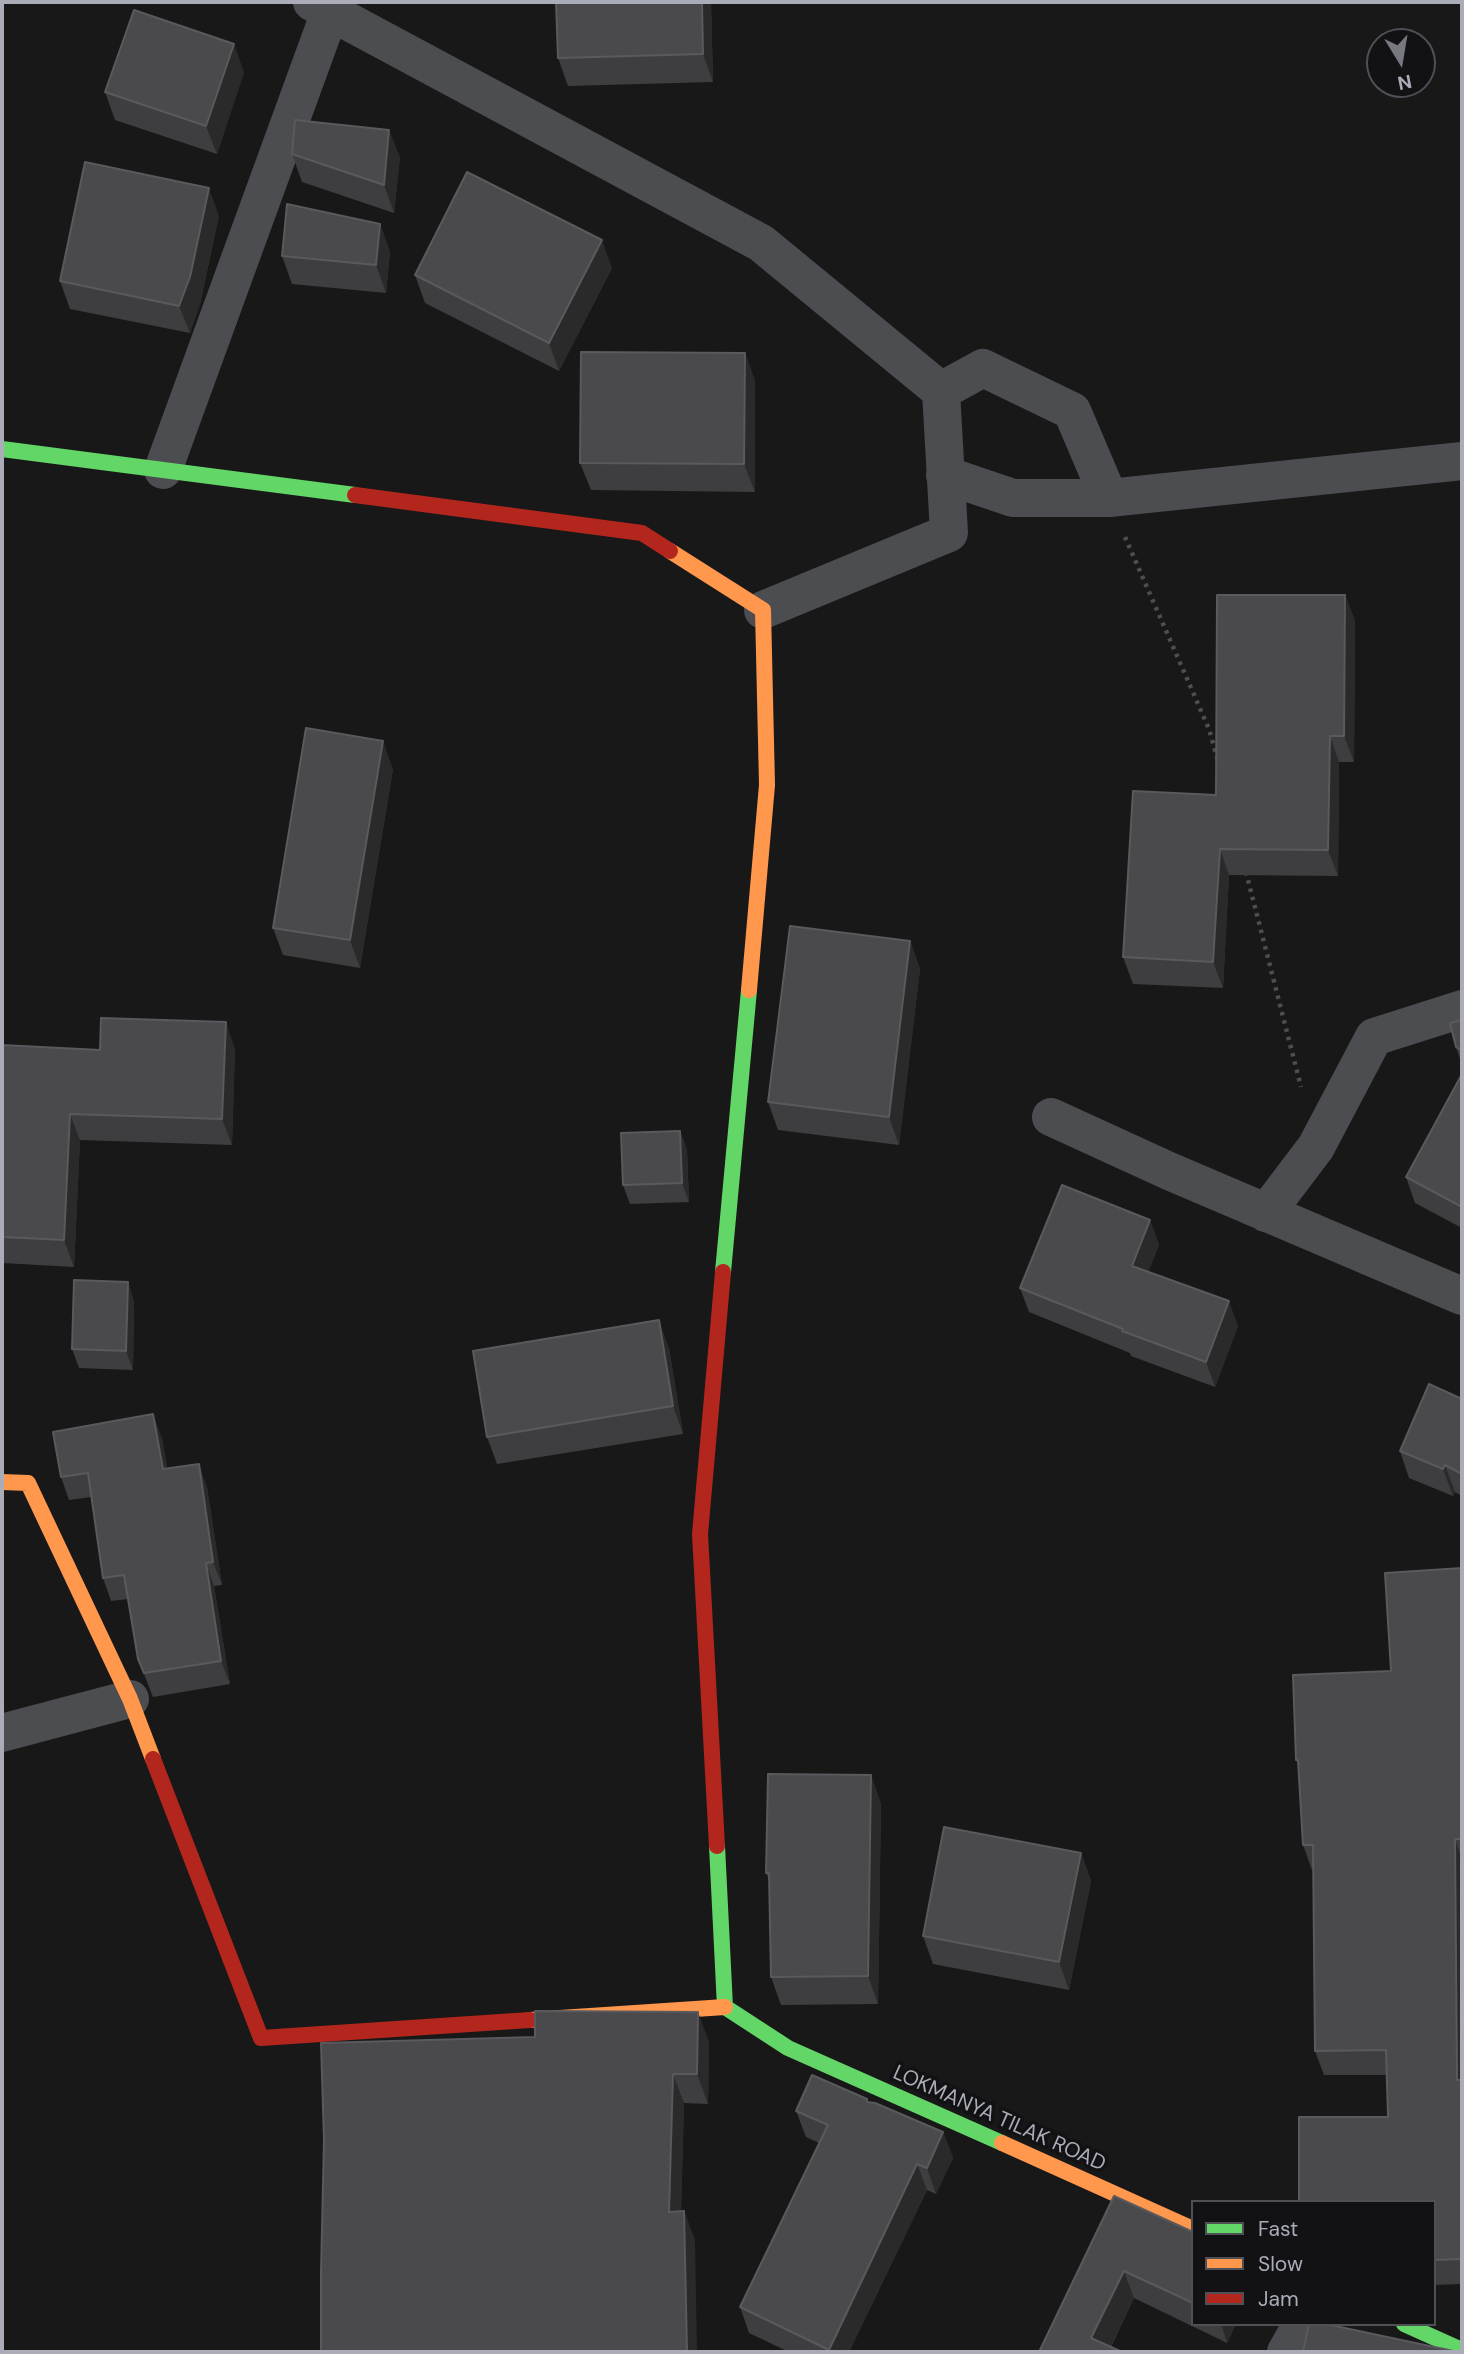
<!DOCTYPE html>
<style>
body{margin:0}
#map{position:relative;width:1464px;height:2354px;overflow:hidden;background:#181818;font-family:"DM Sans",sans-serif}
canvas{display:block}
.frame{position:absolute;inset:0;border:4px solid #aaacb8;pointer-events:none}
.legend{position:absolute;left:1191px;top:2200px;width:245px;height:126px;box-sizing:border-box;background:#121214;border:2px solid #4f5056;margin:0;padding:9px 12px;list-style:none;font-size:21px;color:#aaacb8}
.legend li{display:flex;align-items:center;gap:14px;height:35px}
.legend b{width:35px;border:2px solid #4f5056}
.north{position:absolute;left:1366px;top:28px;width:70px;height:70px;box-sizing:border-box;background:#121214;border:2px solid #4f5056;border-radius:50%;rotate:169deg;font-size:19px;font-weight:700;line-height:28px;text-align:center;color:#aaacb8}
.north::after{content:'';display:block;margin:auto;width:24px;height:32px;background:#777880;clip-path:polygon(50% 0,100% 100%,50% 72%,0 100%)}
</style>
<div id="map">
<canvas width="1464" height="2354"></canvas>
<div class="frame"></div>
<ul class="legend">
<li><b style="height:9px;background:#63d668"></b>Fast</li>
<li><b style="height:9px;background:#ff974d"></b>Slow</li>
<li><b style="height:9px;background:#b3261e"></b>Jam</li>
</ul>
<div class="north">N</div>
</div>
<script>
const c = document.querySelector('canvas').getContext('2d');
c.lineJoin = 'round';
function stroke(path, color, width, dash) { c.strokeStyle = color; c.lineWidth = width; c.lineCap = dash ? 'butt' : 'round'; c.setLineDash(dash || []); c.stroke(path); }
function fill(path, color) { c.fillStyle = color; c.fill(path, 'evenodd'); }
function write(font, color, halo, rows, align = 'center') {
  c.font = font + ' "DM Sans",sans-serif'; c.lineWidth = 7; c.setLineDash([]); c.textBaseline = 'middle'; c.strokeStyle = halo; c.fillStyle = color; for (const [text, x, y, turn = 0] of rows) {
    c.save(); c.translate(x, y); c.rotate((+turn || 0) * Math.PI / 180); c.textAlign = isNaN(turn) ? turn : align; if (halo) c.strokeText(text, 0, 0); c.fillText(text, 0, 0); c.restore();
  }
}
const path = new Path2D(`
 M 1125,537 L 1209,729 L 1218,761
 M 1246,872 L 1301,1087`);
const street = new Path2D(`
 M 312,2 L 761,243 L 941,391 L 949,533 L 763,610
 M 941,391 L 983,368 L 1072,411 L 1109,498 L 1462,461
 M 163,470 L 330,12
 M 945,475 L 1013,498 L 1109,498
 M 1051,1117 L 1169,1171 L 1462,1296
 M 1266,1213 L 1316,1147 L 1374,1037 L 1462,1009
 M 2,1733 L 130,1699
 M 1286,2352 L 1302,2324`);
const fast = new Path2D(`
 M 2,449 L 355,495
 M 723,1272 L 749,990
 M 717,1846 L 725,2007 L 788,2048 L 1002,2143
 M 1404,2324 L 1462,2350`);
const slow = new Path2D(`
 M 670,551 L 763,610 L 767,785 L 749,990
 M 2,1482 L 28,1483 L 130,1699 L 153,1759
 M 530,2020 L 725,2007
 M 1002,2143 L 1193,2229`);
const jam = new Path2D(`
 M 355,495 L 642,533 L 670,551
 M 153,1759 L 261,2038 L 530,2020
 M 717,1846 L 700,1534 L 723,1272`);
const wall = new Path2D(`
 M 711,2 L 713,82 L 568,86 L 558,58 Z
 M 244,72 L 217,154 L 115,120 L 105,92 Z
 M 292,154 L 400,157 L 394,213 L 302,182 Z
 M 219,216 L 200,304 L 190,333 L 70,309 L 60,281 Z
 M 380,224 L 390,252 L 386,293 L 292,284 L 282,256 Z
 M 612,268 L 559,371 L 425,303 L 415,275 Z
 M 745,353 L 755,381 L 755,492 L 591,490 L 580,463 Z
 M 1345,595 L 1355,621 L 1354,762 L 1339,762 L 1338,876 L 1229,875 L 1223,988 L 1133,984 L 1123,957 L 1216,795 Z
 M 393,769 L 360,968 L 283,955 L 273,928 Z
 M 910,941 L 920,969 L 899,1145 L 778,1130 L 768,1102 Z
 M 1462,1020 L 1462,1065 L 1456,1047 Z
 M 2,1045 L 100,1050 L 235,1049 L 232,1145 L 80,1140 L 74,1267 L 2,1263 Z
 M 1462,1074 L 1462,1228 L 1415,1203 L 1406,1177 Z
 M 680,1131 L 687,1150 L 689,1202 L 630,1204 L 623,1185 Z
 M 1150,1220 L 1159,1245 L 1148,1272 L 1238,1326 L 1215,1387 L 1131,1356 L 1130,1353 L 1029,1312 L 1020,1288 Z
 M 134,1301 L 133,1370 L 79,1368 L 72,1349 Z
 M 669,1348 L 683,1434 L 497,1464 L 487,1437 Z
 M 1462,1399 L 1462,1496 L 1455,1492 L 1453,1496 L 1409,1478 L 1400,1451 Z
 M 162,1438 L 167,1469 L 207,1487 L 222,1585 L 214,1586 L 230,1684 L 153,1697 L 138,1659 L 128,1599 L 111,1601 L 103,1578 L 91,1497 L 69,1500 L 61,1477 Z
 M 1462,1568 L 1462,2284 L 1434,2285 L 1434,2202 L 1388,2117 L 1387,2075 L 1324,2075 L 1315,2051 L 1313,1870 L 1312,1870 L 1303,1845 L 1299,1766 L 1296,1760 L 1391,1671 Z
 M 881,1803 L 878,2004 L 781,2005 L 771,1977 L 770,1882 L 766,1873 Z
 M 1081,1853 L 1091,1881 L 1069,1990 L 933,1964 L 923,1936 Z
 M 535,2037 L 709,2042 L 708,2104 L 684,2103 L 681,2211 L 684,2211 L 695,2241 Z
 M 868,2102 L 943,2132 L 953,2158 L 936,2194 L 927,2190 L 849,2352 L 789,2352 L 749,2333 L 740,2307 L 819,2143 L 806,2137 L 796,2111 Z
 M 1114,2196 L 1193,2232 L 1193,2324 L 1236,2324 L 1227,2343 L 1134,2298 L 1111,2347 L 1039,2352 Z`);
const shadedWall = new Path2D(`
 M 702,2 L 711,2 L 713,82 L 703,54 Z
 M 234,44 L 244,72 L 217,154 L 206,126 Z
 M 389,130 L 400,157 L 394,213 L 384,185 Z
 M 209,188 L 219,216 L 200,304 L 190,333 L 179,306 Z
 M 380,224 L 390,252 L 386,293 L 376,265 Z
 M 602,240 L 612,268 L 559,371 L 549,343 Z
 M 745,353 L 755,381 L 755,492 L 744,464 Z
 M 1345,595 L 1355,621 L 1354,762 L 1344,736 Z
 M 1330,736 L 1339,762 L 1338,876 L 1328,850 Z
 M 383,741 L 393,769 L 360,968 L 350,940 Z
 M 1220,849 L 1229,875 L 1223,988 L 1213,962 Z
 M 910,941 L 920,969 L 899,1145 L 889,1117 Z
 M 226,1022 L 235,1049 L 232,1145 L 222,1119 Z
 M 70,1114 L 80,1140 L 74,1267 L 64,1240 Z
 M 680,1131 L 687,1150 L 689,1202 L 682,1183 Z
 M 1150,1220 L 1159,1245 L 1141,1291 L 1132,1266 Z
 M 128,1282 L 134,1301 L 133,1370 L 126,1351 Z
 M 1229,1301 L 1238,1326 L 1215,1387 L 1206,1362 Z
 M 659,1320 L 669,1348 L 683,1434 L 673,1406 Z
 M 153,1414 L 162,1438 L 172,1492 L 163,1469 Z
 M 199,1464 L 207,1487 L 222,1585 L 213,1562 Z
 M 1445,1465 L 1455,1492 L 1453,1496 L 1443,1469 Z
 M 206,1563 L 214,1586 L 230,1684 L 221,1661 Z
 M 871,1775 L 881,1803 L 878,2004 L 868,1976 Z
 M 1455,1839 L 1462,1859 L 1462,2093 L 1457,2080 Z
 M 1081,1853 L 1091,1881 L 1069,1990 L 1059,1962 Z
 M 698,2012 L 709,2042 L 708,2104 L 697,2074 Z
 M 673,2074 L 684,2103 L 680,2241 L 669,2212 Z
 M 943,2132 L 953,2158 L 936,2194 L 927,2168 Z
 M 917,2164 L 927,2190 L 849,2352 L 830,2352 L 829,2350 Z
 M 684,2211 L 695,2241 L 697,2352 L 687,2352 Z
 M 1124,2271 L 1134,2298 L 1108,2352 L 1091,2338 Z
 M 1221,2324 L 1236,2324 L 1227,2343 Z`);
const building = new Path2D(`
 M 556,2 L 702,2 L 703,54 L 558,58 Z
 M 134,10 L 234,44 L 206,126 L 105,92 Z
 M 295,120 L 389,130 L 384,185 L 292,154 Z
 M 85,162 L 209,188 L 190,277 L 179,306 L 60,281 Z
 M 467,172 L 602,240 L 549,343 L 415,275 Z
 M 287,204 L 380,224 L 376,265 L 282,256 Z
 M 581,352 L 745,353 L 744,464 L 580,463 Z
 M 1217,595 L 1345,595 L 1344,736 L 1330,736 L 1328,850 L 1220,849 L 1213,962 L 1123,957 L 1133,791 L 1216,795 Z
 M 306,728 L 383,741 L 350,940 L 273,928 Z
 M 790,926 L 910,941 L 889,1117 L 768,1102 Z
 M 101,1018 L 226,1022 L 222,1119 L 70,1114 L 64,1240 L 2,1237 L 2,1045 L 100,1050 Z
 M 1462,1020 L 1462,1051 L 1456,1047 L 1450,1023 Z
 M 1462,1074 L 1462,1207 L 1406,1177 Z
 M 680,1131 L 682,1183 L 623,1185 L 621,1133 Z
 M 1062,1185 L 1150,1220 L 1132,1266 L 1229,1301 L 1206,1362 L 1122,1331 L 1123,1329 L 1020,1288 Z
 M 74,1280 L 128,1282 L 126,1351 L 72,1349 Z
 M 659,1320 L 673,1406 L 487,1437 L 473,1351 Z
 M 1429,1384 L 1462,1399 L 1462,1474 L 1445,1465 L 1443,1469 L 1400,1451 Z
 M 153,1414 L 163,1469 L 199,1464 L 213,1562 L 206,1563 L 221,1661 L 144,1673 L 138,1659 L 124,1575 L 103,1578 L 88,1473 L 61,1477 L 53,1432 Z
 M 1462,1568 L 1462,1839 L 1455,1839 L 1457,2080 L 1462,2080 L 1462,2259 L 1434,2260 L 1434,2202 L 1299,2202 L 1299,2117 L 1388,2117 L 1386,2050 L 1315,2051 L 1313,1845 L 1303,1845 L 1298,1760 L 1296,1760 L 1293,1675 L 1391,1671 L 1385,1573 Z
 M 768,1774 L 871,1775 L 868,1976 L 771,1977 L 769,1873 L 766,1873 Z
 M 944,1827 L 1081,1853 L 1059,1962 L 923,1936 Z
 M 535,2011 L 698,2012 L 697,2074 L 673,2074 L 669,2212 L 684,2211 L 687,2352 L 321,2352 L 321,2272 L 324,2140 L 321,2043 L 535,2037 Z
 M 812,2075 L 867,2099 L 867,2102 L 875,2103 L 943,2132 L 927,2168 L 917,2164 L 829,2350 L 740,2307 L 828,2125 L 796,2111 Z
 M 1114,2196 L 1193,2232 L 1193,2303 L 1124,2271 L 1091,2338 L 1122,2352 L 1039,2352 Z
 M 1309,2324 L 1326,2324 L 1458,2352 L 1303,2352 Z`);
const streetNames = [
 ["LOKMANYA TILAK ROAD",999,2119,24]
];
stroke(path, '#4e4e52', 4.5, [3.5, 5]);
stroke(street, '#4c4d51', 38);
stroke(fast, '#63d668', 16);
stroke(slow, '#ff974d', 16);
stroke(jam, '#b3261e', 16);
fill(wall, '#3e3e40');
fill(shadedWall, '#2a2a2b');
fill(building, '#4a4a4d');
stroke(building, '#59595e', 2);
write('21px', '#aaacb8', '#121214', streetNames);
</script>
